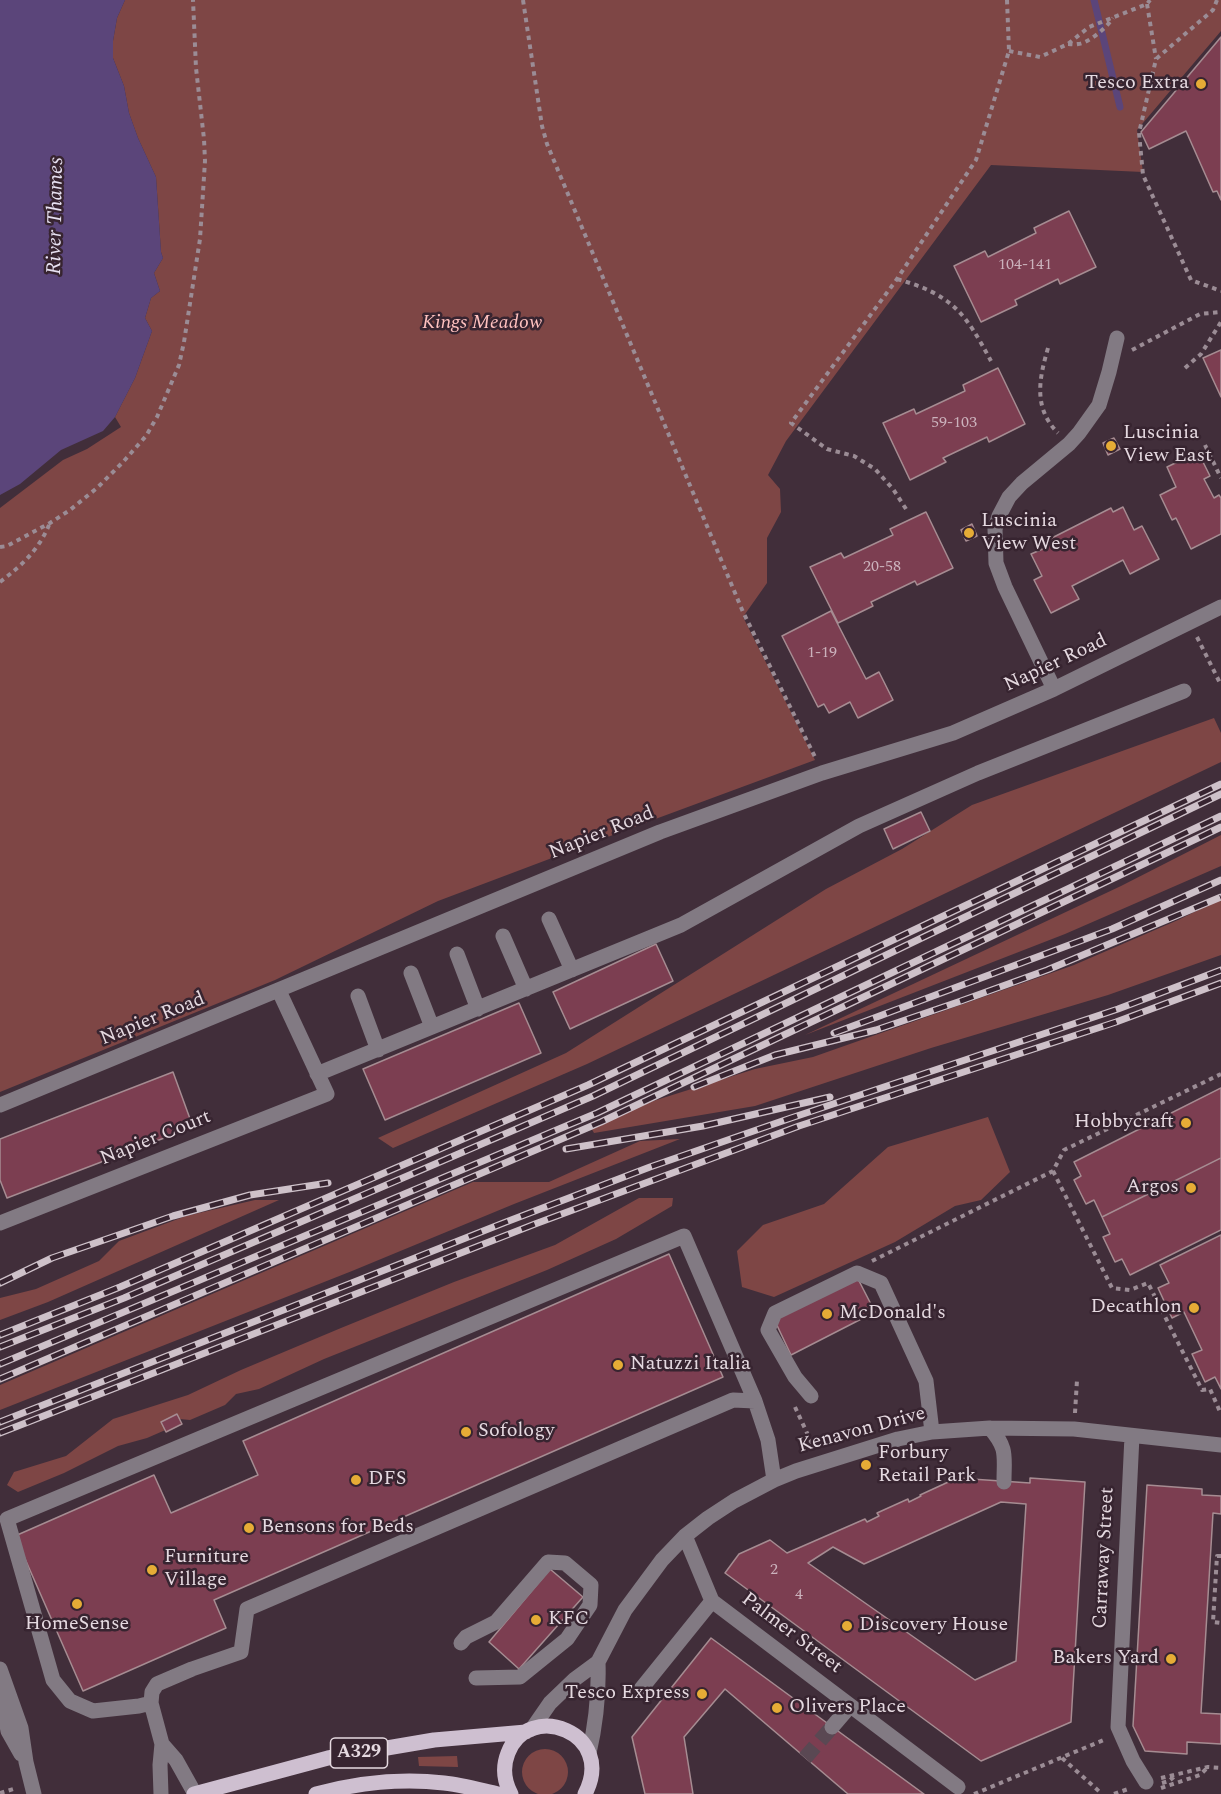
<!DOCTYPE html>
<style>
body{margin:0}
canvas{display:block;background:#412e3a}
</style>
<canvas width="1221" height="1794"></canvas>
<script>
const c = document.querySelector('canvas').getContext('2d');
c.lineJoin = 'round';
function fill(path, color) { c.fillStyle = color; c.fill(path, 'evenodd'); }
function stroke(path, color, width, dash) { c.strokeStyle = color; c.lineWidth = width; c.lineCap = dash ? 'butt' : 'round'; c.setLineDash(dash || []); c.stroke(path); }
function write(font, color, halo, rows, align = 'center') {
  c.font = font + ' Spectral,serif'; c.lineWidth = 5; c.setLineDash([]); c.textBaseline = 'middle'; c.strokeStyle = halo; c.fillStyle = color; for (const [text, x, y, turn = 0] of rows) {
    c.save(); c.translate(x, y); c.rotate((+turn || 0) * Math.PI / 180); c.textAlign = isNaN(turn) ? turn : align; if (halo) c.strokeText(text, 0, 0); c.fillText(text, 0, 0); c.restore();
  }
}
const green = new Path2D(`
 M 125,0 L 1221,0 L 1221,31 L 1137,130 L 1143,172 L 991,165 L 786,441 L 768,475 L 780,489 L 781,512 L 767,538 L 767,583 L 743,617 L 815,760 L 650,821 L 438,901 L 275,980 L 0,1092 L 0,508 L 63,460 L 87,449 L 121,427 L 115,417 L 135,378 L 152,331 L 145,318 L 151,298 L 160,291 L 154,273 L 163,258 L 161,252 L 156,177 L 138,138 L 129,113 L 124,86 L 113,58 L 113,41 L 117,18 Z
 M 1214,718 L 1221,733 L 1221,762 L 587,1064 L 393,1148 L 378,1138 L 566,1053 L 826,889 L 902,849 L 972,805 Z
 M 1221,835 L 1221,866 L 1065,934 L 805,1035 L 1121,886 Z
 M 1221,899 L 1221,955 L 1108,995 L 931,1048 L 755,1106 L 594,1133 L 589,1124 L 631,1108 L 755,1069 L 813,1057 L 1074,965 L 1178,920 Z
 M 988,1117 L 1010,1172 L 981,1200 L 955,1206 L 895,1242 L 774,1297 L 742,1287 L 737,1251 L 763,1225 L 824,1204 L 888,1147 Z
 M 680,1139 L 514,1204 L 352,1271 L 0,1410 L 0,1385 L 473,1182 L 549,1182 L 640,1141 Z
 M 639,1198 L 673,1198 L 672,1206 L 616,1239 L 547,1270 L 324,1359 L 259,1389 L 236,1394 L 225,1405 L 190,1420 L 180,1419 L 170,1428 L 147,1438 L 118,1446 L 64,1473 L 18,1492 L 7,1485 L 14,1472 L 66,1456 L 113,1419 L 188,1395 L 241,1370 L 341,1328 L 454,1282 L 555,1245 Z
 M 255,1200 L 279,1200 L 48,1302 L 0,1320 L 0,1298 L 36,1289 L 99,1261 L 119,1241 L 186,1216 Z
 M522 1772a23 23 0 1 1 46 0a23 23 0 1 1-46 0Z
 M 457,1756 L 458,1767 L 419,1766 L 418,1757 Z`);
const water = new Path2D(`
 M 0,0 L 125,0 L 117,18 L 113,41 L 113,58 L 124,86 L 129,113 L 138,138 L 156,177 L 161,252 L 163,258 L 154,273 L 160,291 L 151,298 L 145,318 L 152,331 L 135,378 L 115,417 L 103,431 L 61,450 L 20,484 L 0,495 Z`);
const stream = new Path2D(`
 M 1094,0 L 1120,107`);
const building = new Path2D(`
 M 1221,37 L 1221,200 L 1217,191 L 1213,192 L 1186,131 L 1149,149 L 1141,132 Z
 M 1069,211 L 1096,267 L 1060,284 L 1058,279 L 1015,300 L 1017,305 L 981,322 L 954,266 L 985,251 L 988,257 L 1036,233 L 1034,228 Z
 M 1221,350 L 1221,397 L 1203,358 Z
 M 998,368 L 1025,424 L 989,442 L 987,437 L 943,458 L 946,462 L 910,480 L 883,423 L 914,409 L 916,414 L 965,391 L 963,385 Z
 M 1114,438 L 1120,449 L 1108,455 L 1103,443 Z
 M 1198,452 L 1210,476 L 1204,479 L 1214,498 L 1219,495 L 1221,498 L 1221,534 L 1191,549 L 1176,518 L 1172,520 L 1160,495 L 1176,487 L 1167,467 Z
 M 1123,507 L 1134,530 L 1142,526 L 1159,559 L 1130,574 L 1123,560 L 1072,586 L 1079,599 L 1051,613 L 1034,580 L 1042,576 L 1031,554 L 1045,548 L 1042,543 L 1111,508 L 1113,512 Z
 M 926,512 L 953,568 L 917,585 L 915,581 L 871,602 L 873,606 L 838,623 L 810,567 L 841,553 L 844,558 L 893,535 L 890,529 Z
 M 972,524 L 977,536 L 966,541 L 961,530 Z
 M 831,611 L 866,679 L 879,672 L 893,700 L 858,718 L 850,702 L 829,713 L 824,704 L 818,707 L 782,636 Z
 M 921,812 L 930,831 L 893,849 L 884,829 Z
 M 656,944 L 673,981 L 570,1029 L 553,992 Z
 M 519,1003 L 541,1053 L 385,1120 L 363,1069 Z
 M 173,1072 L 193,1127 L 7,1198 L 0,1180 L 0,1139 Z
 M 1221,1088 L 1221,1158 L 1102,1217 L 1094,1200 L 1086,1204 L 1074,1180 L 1081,1176 L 1074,1162 Z
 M 1221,1158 L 1221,1230 L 1130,1275 L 1122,1259 L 1115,1262 L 1103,1237 L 1110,1234 L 1102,1217 Z
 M 1221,1235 L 1221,1389 L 1215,1377 L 1205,1382 L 1192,1354 L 1202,1350 L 1184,1312 L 1172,1318 L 1158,1288 L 1169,1283 L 1160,1265 Z
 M 669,1254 L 723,1377 L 214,1600 L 226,1628 L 83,1691 L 15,1536 L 154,1475 L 171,1513 L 258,1475 L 243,1441 Z
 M 857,1277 L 875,1312 L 791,1355 L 774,1319 Z
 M 177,1414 L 182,1424 L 166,1432 L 161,1422 Z
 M 957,1478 L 1030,1483 L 1030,1478 L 1085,1482 L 1071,1722 L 981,1761 L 725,1573 L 739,1554 L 770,1540 L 787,1553 L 865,1519 L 867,1522 L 879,1516 L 877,1513 L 908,1499 L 909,1502 L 921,1496 L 920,1495 ZM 1001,1502 L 1026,1504 L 1016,1661 L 975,1680 L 808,1563 L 833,1547 L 864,1564 Z
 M 1147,1485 L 1202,1489 L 1202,1495 L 1221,1496 L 1221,1514 L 1213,1513 L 1201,1713 L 1221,1714 L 1221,1744 L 1187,1742 L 1187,1754 L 1145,1751 L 1133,1726 Z
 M 550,1569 L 583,1597 L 519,1669 L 489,1642 Z
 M 711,1638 L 924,1794 L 848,1794 L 725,1689 L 684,1737 L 693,1794 L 645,1794 L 632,1737 Z`);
const minorTunnel = new Path2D(`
 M 805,1758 L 832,1727`);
const path = new Path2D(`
 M 523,0 L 542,126 L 547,144 L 743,612 L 815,757
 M 1217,0 L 1213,10 L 1156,59 L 1139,133 L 1143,175 L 1191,280 L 1221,291
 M 1147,4 L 1156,59
 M 1068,44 C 1071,44 1074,45 1078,44 C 1089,43 1106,28 1113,18
 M 1009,51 L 1040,57 L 1068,44 L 1089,27 L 1147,4 L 1150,0
 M 897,279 C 953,295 965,313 991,361
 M 1048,348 C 1039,379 1033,408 1058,433
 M 1132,350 L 1200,314 L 1221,312
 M 1185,368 L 1201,354 L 1221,322
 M 1205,445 L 1221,478
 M 906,509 L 893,489 L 875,469 L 854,456 L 827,449 L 791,423 L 897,279 L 976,160 L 1009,51 L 1007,0
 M 0,547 L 7,546 L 50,523 L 70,510 L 97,488 L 123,462 L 146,436 L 157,417 L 179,365 L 184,342 L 200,239 L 205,161 L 204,139 L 196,68 L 193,0
 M 0,582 C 22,565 38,551 49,525
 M 1197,637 L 1221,685
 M 1053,1171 L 1112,1288 L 1130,1290 L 1148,1283 L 1202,1390 L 1210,1389 L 1221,1414
 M 872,1261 L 1053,1171 L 1064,1150 L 1221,1074
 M 795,1407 L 814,1448
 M 1075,1413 L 1077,1380
 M 1221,1556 L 1217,1556 L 1213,1622 L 1221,1623
 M 1062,1758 L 1102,1794
 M 1161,1778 L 1208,1767 L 1221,1768
 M 1162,1783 L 1169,1781 L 1176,1775
 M 1161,1788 L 1200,1775 L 1208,1767
 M 0,1793 L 17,1788
 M 974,1794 L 1106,1739
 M 1114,1794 L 1131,1788`);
const minor = new Path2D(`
 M 1054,689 L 1005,587 L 996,563 L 995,529 L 999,516 L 1009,497 L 1022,483 L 1069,444 L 1079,433 L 1099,405 L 1109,372 L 1117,338
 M 549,919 L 572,970
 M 503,936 L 526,989
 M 457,954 L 478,1009
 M 411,973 L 432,1027
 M 358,996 L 378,1050
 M 317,1074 L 681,925 L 859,826 L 978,773 L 1184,691
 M 0,1105 L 660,832 L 822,773 L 953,733 L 1054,689 L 1221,607
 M 0,1223 L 327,1094 L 279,991
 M 811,1396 L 795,1377 L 768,1330 L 775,1313 L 857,1273 L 881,1283 L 926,1381 L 932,1432
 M 990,1428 C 1008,1449 1004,1455 1004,1482
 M 1132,1436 L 1118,1727 L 1133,1761 L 1146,1782
 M 685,1536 L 712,1601 L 958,1787
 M 461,1643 L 466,1637 L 496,1622 L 548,1562 L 565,1563 L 591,1585 L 590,1605 L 567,1639 L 520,1677 L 476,1678
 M 0,1669 L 21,1728 L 26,1762 L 34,1794
 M 641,1689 L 712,1601
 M 1,1693 L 8,1731 L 21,1754
 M 151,1703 L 139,1706 L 93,1711 L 70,1701 L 53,1680 L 7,1519 L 684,1236 L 755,1401 L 768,1440 L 774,1480
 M 832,1727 L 850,1706
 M 532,1729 L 550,1703 L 575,1679 L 598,1662 L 625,1610 L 662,1560 L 685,1536 L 708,1518 L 734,1501 L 774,1480 L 796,1471 L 898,1439 L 932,1432 L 990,1428 L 1074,1429 L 1221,1445
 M 162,1744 L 176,1760 L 195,1794
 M 589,1753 C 596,1723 599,1693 598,1662
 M 161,1794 L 160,1765 L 162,1744 L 151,1703 L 152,1692 L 157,1684 L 192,1669 L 241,1652 L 247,1609 L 733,1400 L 755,1401`);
const major = new Path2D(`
 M 194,1794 L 328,1758 L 434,1740 L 526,1732
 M 316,1794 C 357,1783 401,1778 444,1783 C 462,1785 480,1790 498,1794
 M 511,1794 C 504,1781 502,1768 508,1753 C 528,1700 617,1732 585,1794`);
const rail = new Path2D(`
 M 834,1033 L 1112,929 L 1221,880
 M 694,1087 L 775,1055 L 876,1030 L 961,1001 L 1047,970 L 1221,897
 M 566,1149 L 703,1126 L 830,1097
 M 0,1283 L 52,1258 L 173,1216 L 250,1195 L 328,1183
 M 0,1335 L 120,1287 L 588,1085 L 1221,784
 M 0,1347 L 124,1298 L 593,1096 L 1221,794
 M 0,1364 L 597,1113 L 1221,816
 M 0,1379 L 601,1122 L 1221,827
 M 0,1422 L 506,1222 L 650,1167 L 791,1118 L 1118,1009 L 1221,970
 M 0,1433 L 535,1224 L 799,1126 L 1116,1022 L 1221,983`);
const markers = [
 [1201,84,6,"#e6ac36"],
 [1111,446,6,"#e6ac36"],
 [969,533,6,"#e6ac36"],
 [1186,1123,6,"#e6ac36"],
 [1191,1188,6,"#e6ac36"],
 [1194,1308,6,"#e6ac36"],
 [827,1314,6,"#e6ac36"],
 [618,1365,6,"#e6ac36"],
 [466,1432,6,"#e6ac36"],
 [866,1465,6,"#e6ac36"],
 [356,1480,6,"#e6ac36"],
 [249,1528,6,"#e6ac36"],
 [152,1570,6,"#e6ac36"],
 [77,1604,6,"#e6ac36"],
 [536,1620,6,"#e6ac36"],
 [847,1626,6,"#e6ac36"],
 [1171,1659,6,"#e6ac36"],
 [702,1694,6,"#e6ac36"],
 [777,1708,6,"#e6ac36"]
];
const numberNames = [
 ["104-141",1025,266],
 ["59-103",954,424],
 ["20-58",882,568],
 ["1-19",822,654],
 ["2",774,1571],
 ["4",799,1596]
];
const shields = [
 [359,1753,57]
];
const shieldNames = [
 ["A329",359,1753]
];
const poiNames = [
 ["Tesco Extra",1189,84,"right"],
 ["Luscinia",1123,434],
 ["View East",1123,457],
 ["Luscinia",981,522],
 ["View West",981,545],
 ["Hobbycraft",1174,1123,"right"],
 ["Argos",1179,1188,"right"],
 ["Decathlon",1182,1308,"right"],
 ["McDonald's",839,1314],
 ["Natuzzi Italia",630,1365],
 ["Sofology",478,1432],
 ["Forbury",878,1454],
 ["Retail Park",878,1477],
 ["DFS",368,1480],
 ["Bensons for Beds",261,1528],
 ["Furniture",164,1558],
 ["Village",164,1581],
 ["KFC",548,1620],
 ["HomeSense",77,1625,"center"],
 ["Discovery House",859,1626],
 ["Bakers Yard",1159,1659,"right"],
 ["Tesco Express",690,1694,"right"],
 ["Olivers Place",789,1708]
];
const parkNames = [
 ["Kings Meadow",482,324]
];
const streetNames = [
 ["Napier Road",1056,664,-25],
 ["Napier Road",602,834,-22],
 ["Napier Road",153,1020,-22],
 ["Napier Court",156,1139,-22],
 ["Kenavon Drive",862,1431,-15],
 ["Carraway Street",1105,1558,-87],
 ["Palmer Street",791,1634,37]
];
const waterNames = [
 ["River Thames",57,216,-89]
];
fill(green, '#7e4645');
fill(water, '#5b457a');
stroke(stream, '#5b457a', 7);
fill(building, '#7c3e51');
stroke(building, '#a68c92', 1.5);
stroke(minorTunnel, '#5a4853', 15, [15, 8]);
stroke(path, '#9b8c95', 4, [4.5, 4.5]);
stroke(minor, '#827a83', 15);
stroke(major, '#cebfd0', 15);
stroke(rail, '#cec1c9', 7);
stroke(rail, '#372430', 4.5, [14]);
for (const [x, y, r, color] of markers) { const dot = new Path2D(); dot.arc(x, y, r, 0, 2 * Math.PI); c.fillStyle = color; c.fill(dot); stroke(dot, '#372430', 2); }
write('16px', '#cbb2bc', null, numberNames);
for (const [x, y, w] of shields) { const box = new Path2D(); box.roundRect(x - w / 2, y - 15, w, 30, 4.5); c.fillStyle = '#372430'; c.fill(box); stroke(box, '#e5d9e0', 1.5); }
write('bold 18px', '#e5d9e0', null, shieldNames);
write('20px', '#e5d9e0', '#372430', poiNames, 'left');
write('italic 20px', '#ffc1bf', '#372430', parkNames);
write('20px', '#e5d9e0', '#372430', streetNames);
write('italic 21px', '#e7e1f2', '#372430', waterNames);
</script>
